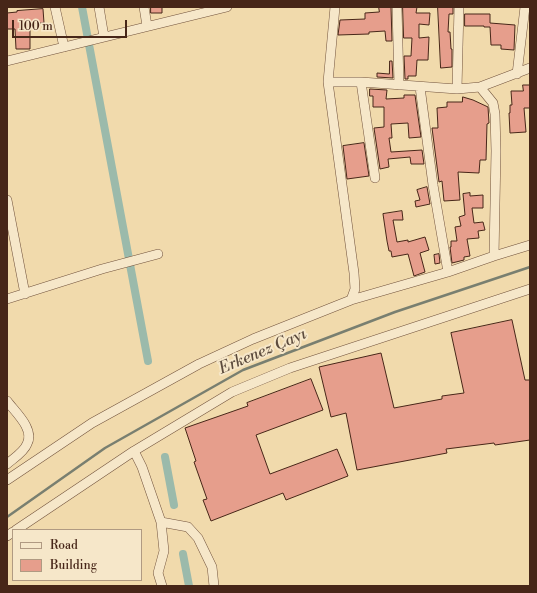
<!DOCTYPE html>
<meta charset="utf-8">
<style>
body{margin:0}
#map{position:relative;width:537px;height:593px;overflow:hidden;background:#f1daac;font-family:"Libre Bodoni",serif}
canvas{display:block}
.frame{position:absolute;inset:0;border:8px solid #472618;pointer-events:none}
.legend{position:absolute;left:12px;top:529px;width:130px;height:52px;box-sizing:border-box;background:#f6e7c9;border:1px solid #b09a82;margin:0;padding:5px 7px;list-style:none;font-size:12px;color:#472618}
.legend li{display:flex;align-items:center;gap:8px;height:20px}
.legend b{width:20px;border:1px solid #b09a82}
.scale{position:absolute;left:12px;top:20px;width:115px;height:18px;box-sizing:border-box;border:2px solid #472618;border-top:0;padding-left:5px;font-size:12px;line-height:14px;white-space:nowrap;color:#472618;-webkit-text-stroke:3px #f6e7c9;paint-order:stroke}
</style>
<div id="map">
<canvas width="537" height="593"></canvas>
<div class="frame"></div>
<ul class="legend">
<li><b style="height:5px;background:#f6e7c9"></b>Road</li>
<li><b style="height:11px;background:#e69e8c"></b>Building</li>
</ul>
<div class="scale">100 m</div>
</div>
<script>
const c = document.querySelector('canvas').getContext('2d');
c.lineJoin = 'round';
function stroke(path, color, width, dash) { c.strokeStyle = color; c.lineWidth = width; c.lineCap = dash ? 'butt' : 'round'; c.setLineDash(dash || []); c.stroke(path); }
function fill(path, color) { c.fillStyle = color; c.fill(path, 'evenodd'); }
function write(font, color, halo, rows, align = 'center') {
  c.font = font + ' "Libre Bodoni",serif'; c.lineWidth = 4; c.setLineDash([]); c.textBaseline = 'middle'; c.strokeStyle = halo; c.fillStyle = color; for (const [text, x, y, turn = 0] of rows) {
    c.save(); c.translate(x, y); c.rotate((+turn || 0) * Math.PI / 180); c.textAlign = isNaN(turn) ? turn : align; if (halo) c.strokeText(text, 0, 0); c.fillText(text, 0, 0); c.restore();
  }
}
const stream = new Path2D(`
 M 7,517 L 105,448 L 243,370 L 395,312 L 530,267`);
const canal = new Path2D(`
 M 82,7 L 148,361
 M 165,457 L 174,505
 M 183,554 L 189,586`);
const building = new Path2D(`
 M 151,7 L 162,7 L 162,13 L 151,13 Z
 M 379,7 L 391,7 L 392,41 L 386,41 L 385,31 L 369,32 L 369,34 L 338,35 L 340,20 L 365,19 L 365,13 L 379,12 Z
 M 403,7 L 417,7 L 416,13 L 430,13 L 429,25 L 419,24 L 419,38 L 429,37 L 428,60 L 417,60 L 416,76 L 408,76 L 408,79 L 405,79 L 404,56 L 411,56 L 412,38 L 404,38 Z
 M 438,7 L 453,7 L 453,14 L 449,14 L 448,32 L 450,32 L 451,49 L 452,49 L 452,67 L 441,68 Z
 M 43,9 L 44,23 L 30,23 L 30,49 L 16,49 L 15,29 L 7,29 L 7,13 L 17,12 L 17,11 Z
 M 465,14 L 490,14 L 490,23 L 515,25 L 514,50 L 501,49 L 501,45 L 491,45 L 490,27 L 484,27 L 484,26 L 465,26 Z
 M 390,61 L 392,61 L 393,78 L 377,77 L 377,73 L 389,74 Z
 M 523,85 L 530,85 L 530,108 L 524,108 L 526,132 L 510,133 L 509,113 L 510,113 L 510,105 L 512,105 L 511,91 L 523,91 Z
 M 370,89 L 387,90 L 386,99 L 404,98 L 404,95 L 415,95 L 421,137 L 409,138 L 408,123 L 391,124 L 392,138 L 389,138 L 391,152 L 422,150 L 424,164 L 411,164 L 410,157 L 388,159 L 389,167 L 380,169 L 374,128 L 384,127 L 384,107 L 373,107 L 373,96 L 370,96 Z
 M 463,97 L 473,100 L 488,107 L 489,123 L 487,124 L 486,160 L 480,160 L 479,173 L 458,172 L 460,200 L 444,201 L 442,181 L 439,182 L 432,128 L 438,128 L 437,108 L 447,107 L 447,102 L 462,102 Z
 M 364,143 L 369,176 L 347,179 L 343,146 Z
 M 427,187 L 430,204 L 416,207 L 415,201 L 420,200 L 417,190 Z
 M 470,193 L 470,196 L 483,195 L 483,208 L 472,208 L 474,223 L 483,222 L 485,230 L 478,231 L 479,238 L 467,239 L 470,256 L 464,257 L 464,260 L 452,263 L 450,247 L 451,247 L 451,241 L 457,241 L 455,227 L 461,226 L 459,217 L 465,215 L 463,194 Z
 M 402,211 L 403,220 L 393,220 L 397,242 L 408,240 L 408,242 L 425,237 L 429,250 L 420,253 L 425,272 L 414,276 L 408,254 L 392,257 L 391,251 L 389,251 L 387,241 L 383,214 Z
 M 439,254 L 440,263 L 435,264 L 434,255 Z
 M 512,320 L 525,380 L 530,380 L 530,440 L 495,445 L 494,443 L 446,449 L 447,453 L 357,470 L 346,413 L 331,417 L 319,367 L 381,353 L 394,408 L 442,399 L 442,396 L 464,393 L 451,333 Z
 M 311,379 L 323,410 L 256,435 L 270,474 L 337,449 L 348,476 L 286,500 L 283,493 L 211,521 L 203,500 L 207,499 L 194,462 L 196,461 L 185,428 L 248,406 L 247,403 Z`);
const minor = new Path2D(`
 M 55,7 L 64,47
 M 99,7 L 104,37
 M 144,7 L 147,26
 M 335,7 L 328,82 L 354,273 L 355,289 L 351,300
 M 397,7 L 399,85
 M 7,61 L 227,7
 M 517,74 L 525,7
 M 328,82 L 361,82 L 375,178
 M 361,82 L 457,89 L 480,87 L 530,68
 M 420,87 L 433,185 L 448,272 L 494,256 L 530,245
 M 480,87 L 493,103 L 495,114 L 496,151 L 494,256
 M 457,89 L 459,7
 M 7,200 L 25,294
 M 7,299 L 102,269 L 158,254
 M 7,401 C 15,412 35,429 27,444 C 24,452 14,458 7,464
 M 134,451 L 142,467 L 161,522 L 164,551 L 158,573 L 162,586
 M 7,480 L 92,423 L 199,364 L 253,339 L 351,300 L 448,272
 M 161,522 L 188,527 L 198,538 L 212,567 L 214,586
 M 16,530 L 134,451 L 232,392 L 290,368 L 530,289
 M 7,536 L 13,532`);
const waterNames = [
 ["Erkenez Çayı",263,352,-23]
];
stroke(stream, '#797f70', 2.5);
stroke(canal, '#9bbaab', 8);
fill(building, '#e69e8c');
stroke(building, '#472618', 1);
stroke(minor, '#72533d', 10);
stroke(minor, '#f6e7c9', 9);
write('italic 16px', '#5c4b3d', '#f6e7c9', waterNames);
</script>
